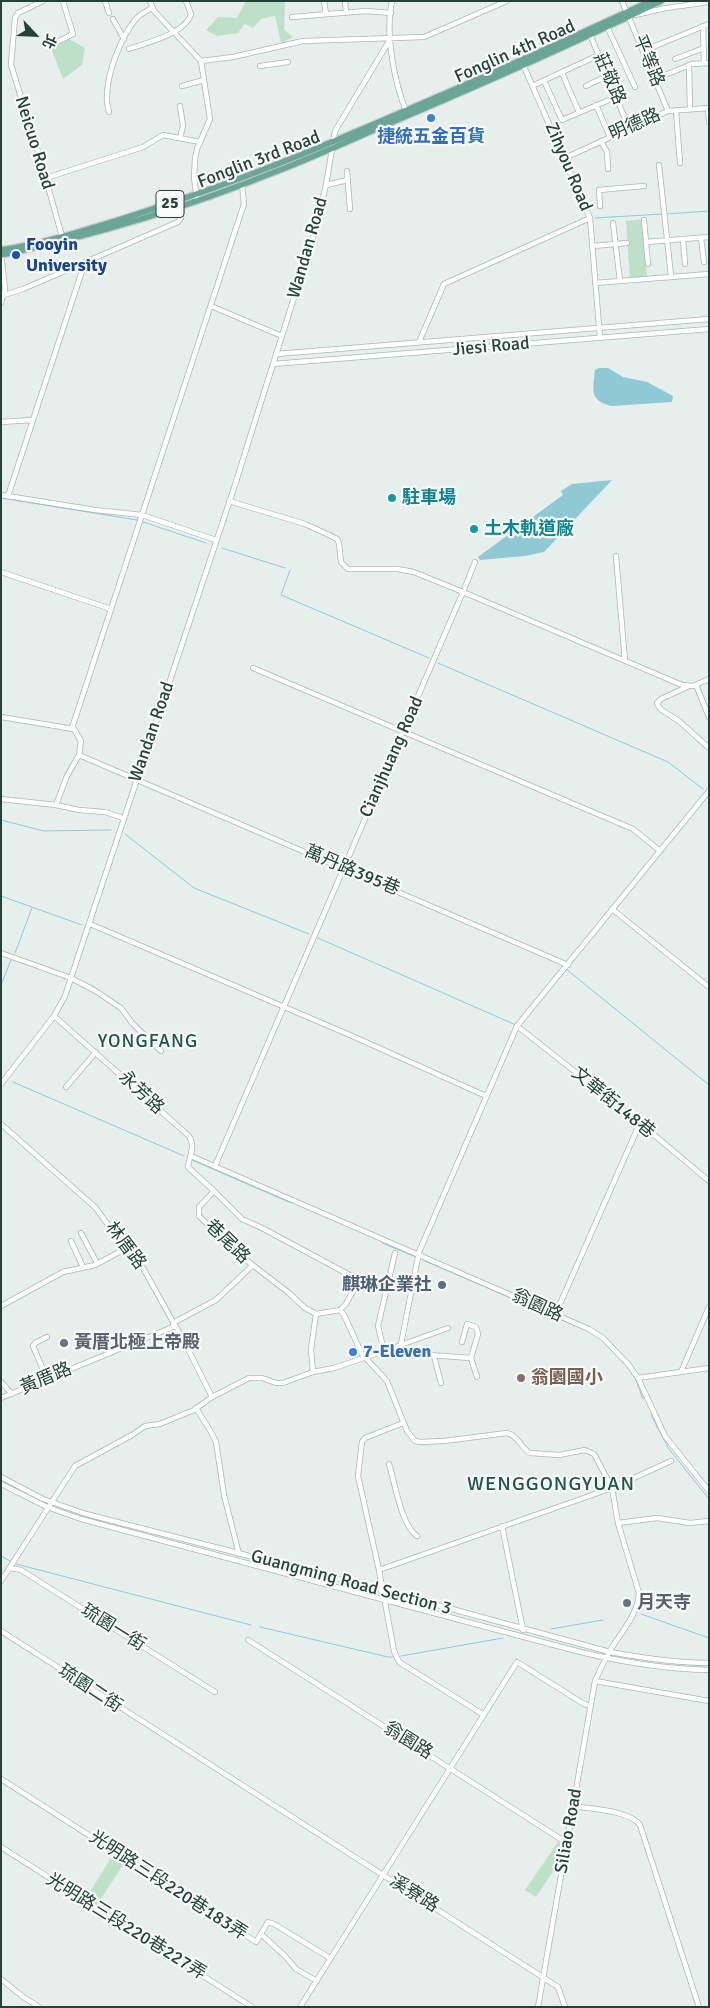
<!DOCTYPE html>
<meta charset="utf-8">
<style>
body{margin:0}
#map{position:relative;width:710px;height:2008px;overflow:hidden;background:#e6efeb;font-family:Signika,"Noto Sans TC",sans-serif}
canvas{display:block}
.frame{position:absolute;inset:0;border:2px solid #24423a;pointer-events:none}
.north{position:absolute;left:10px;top:10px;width:50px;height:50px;-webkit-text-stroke:4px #f7fbf9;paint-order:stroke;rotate:115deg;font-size:14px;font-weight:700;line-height:20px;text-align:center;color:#24423a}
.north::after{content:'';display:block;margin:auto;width:18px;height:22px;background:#24423a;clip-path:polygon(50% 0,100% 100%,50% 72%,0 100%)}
</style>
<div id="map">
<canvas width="710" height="2008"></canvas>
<div class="frame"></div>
<div class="north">北</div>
</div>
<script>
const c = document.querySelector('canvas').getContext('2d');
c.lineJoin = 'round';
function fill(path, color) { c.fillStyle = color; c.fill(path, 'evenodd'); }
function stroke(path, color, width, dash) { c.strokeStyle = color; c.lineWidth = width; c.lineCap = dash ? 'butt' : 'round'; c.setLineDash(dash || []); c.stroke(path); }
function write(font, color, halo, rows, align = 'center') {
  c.font = font + ' Signika,"Noto Sans TC",sans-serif'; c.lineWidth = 4.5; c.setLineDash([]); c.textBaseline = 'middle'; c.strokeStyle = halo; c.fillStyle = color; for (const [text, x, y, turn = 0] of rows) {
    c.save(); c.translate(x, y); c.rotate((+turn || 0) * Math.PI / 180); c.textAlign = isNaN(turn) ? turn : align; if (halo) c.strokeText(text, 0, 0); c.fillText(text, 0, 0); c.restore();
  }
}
const green = new Path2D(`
 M 246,1 L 285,1 L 284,30 L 293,37 L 281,43 L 275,16 L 261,19 L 253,28 L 245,24 L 238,33 L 217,36 L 206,30 L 218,17 L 237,18 Z
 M 69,39 L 85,48 L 82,65 L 63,79 L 51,48 Z
 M 643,219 L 647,277 L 630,278 L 626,221 Z
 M 558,1842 L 562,1845 L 560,1861 L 536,1897 L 525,1890 Z
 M 114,1853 L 126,1860 L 97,1905 L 86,1898 Z`);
const water = new Path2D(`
 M 599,368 L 608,368 L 623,377 L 647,382 L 673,396 L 672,402 L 611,406 C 589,400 593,390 595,370 Z
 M 612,480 L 544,552 L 525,556 L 480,560 L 478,557 L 563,495 L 561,491 L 572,484 Z`);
const stream = new Path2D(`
 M 666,214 L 709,211
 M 595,218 L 662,214
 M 1,498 L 137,520
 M 143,522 L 206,543
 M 222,548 L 285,568
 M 290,570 L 281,595 L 429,658
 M 438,663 L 668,762 L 703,789
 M 1,820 L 44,831 L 111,830
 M 125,834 L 194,888 L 309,934
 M 1,896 L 82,925
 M 318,938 L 516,1025
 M 15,953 L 32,908
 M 566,969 L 709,1085
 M 1,985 L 11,960
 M 520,1025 L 549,990
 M 13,1082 L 184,1156
 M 192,1160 L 291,1203
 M 382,1243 L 416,1257
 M 425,1261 L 578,1327
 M 634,1375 L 643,1399
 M 651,1415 L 669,1449 L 709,1499
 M 1,1556 L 10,1561
 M 16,1564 L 251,1625
 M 641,1614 L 709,1638
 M 260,1627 L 388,1657 L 393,1657
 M 551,1629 L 603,1620
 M 401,1656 L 503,1638`);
const minor = new Path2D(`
 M 43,1 L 18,13 L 15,18 L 11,65 L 40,158 L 63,240
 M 105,1 L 109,13
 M 150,1 L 154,11 L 201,61 L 210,119 L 197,149 L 195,159 L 194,177 L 197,200
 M 324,1 L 326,14
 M 345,1 L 346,13
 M 392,1 C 385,33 394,83 407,113
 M 622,1 L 668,111
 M 635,15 L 666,8 L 709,2
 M 292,17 L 366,11 L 391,13
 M 113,19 L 124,39
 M 606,24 L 635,87
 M 703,26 L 704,63
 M 589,32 L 629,128
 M 53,44 L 73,34 L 63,1
 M 129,49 C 147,43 186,33 191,14 L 186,1
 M 643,51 L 709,24
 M 675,59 L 704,48
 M 201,61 L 233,57 L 303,41 L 424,37 L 507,1
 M 522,62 L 590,218 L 600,338
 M 689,65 L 690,109
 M 260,66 L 288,62
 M 562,73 L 579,112
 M 655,79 L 692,64 L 709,63
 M 544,81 L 562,120 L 616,97
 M 182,86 L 204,80
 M 532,86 L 599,55
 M 586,86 L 607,76
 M 596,105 L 610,137
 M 708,108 L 709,122
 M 676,110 L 680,163
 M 109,112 C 108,107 106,101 107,96 C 107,74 121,36 136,19 C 140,14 147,11 152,8
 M 180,138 L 183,126 L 180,106
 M 601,141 L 607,152 L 608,169
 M 565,158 L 668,111 L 709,108
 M 659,165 L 671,276
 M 347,171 L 350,209
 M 46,178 L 143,147 L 163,135 L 200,142
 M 326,185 L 348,180
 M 600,206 L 599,190 L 644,186
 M 644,220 L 648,264
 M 613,223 L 620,281
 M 701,238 L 704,262
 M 683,239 L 685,264
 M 646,242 L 709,237
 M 593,246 L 627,243
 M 1,253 L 5,289 L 1,303
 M 595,283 L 709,274
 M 1,296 L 23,289 L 178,222 L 181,218 L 182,205
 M 211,306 L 282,336
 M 419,342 L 444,284 L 590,218
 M 276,354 L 709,319
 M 273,364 L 709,329
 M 1,422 L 33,420
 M 1,495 L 95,510 L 142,515 L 216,540
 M 8,496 L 85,262
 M 229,501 L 305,524 L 327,534 L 337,539 L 339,543 L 341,562 L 348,569 L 397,569 L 414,572 L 463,592 L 475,562
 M 616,556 L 625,661
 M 1,572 L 111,609
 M 253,668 L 633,829 L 660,851
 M 696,685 L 709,717
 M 687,687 L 661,699 L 657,703 L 660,709 L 679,721 L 709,748
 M 1,717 L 74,729 L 81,741 L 79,755 L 67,776 L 56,805
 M 72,728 L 244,204 L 242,184
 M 79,755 L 568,965
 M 1,799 L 56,805 L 79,810 L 105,812 L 123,818
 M 612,909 L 709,987
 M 90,924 L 350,1035 L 486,1096
 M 1,953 L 71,978 L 94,990 L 121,1008 L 132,1023 L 161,1051
 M 54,1016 L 189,1136 C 196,1147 189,1156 188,1167 L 214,1191 L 199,1207 L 199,1216 L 237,1253 L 289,1293 L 305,1308 L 316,1314
 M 517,1026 L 640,1123 L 709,1181
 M 1,1084 L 54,1016 L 65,996 L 234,488 L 314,234 L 326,185 L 335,131 L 391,38
 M 66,1087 L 96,1052
 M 1,1124 L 96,1208 L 125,1249 L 143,1268 L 186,1345 L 212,1397
 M 191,1156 L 589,1329 L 603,1338 L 628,1364 L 638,1378 L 665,1436 L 709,1491
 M 215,1166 L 463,592 L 682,685 L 693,686 L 709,679
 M 214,1191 L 242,1219 L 262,1228 L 359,1280 L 346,1304 L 340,1310
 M 81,1233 L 97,1263
 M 71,1241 L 83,1267
 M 395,1253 L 378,1326 L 384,1351 L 448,1328
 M 1,1306 L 63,1272 L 95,1265 L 125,1249
 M 316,1314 L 340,1310 L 344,1315 L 362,1354 L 387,1381 L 407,1431 L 415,1441 L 420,1442 L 444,1441 L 507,1433 C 518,1435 521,1448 530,1453 L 559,1455 L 585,1450 L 594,1454 L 612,1488 L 618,1523 L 639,1593 C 638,1614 622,1631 611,1649 C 605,1659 600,1670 595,1681 L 538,2007
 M 555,1315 L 640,1123
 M 173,1323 L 216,1300 L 252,1266
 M 462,1342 L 467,1324 L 476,1327 L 478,1334 L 471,1358 L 477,1377
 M 401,1344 L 419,1252 L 517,1026 L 709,791
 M 434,1356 L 441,1383
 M 313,1372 L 311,1349 L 316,1314
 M 681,1372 L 709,1307
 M 638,1378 L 709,1368
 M 47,1379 L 33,1346 L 35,1343 L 47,1337
 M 1,1382 L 12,1394
 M 1,1398 L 175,1326
 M 196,1408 L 211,1432 L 216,1442 L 224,1495 L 239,1554
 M 403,1423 L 365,1438 L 362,1442 L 358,1476 L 379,1570 L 394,1651 L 399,1662 L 484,1715
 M 389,1464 C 395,1483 401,1525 417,1536
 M 1,1477 L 43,1499 L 86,1514 L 382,1590 L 610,1652 C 643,1658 675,1663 709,1663
 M 1,1484 L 47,1507 L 81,1519 L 569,1649 C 615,1661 661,1669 709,1670
 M 618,1523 L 657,1518 L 690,1523 L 709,1521
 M 502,1526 L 523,1630
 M 10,1568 L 21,1570 L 215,1692
 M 379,1570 L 612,1488 L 671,1461
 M 1,1581 L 75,1466 L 132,1435 L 145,1426 L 160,1424 L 194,1410 L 212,1397 L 249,1378 L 262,1378 L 276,1383 L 283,1383 L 313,1372 L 334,1368 L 384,1351 L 384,1356 L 402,1353 L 471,1358
 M 1,1631 L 383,1875 L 517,1662 L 584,1704 L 591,1706
 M 248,1640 L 567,1843
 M 595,1681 L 709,1701
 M 1,1779 L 256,1942 L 268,1922 L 274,1924 L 330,1958
 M 573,1806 C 591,1809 629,1810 640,1825 L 699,2007
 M 1,1847 L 252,2007
 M 261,1934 L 285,1956 L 296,1969 L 317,1981
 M 1,1979 L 22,1996 L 39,2007
 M 300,2007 L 383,1875 L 558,1987 L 565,2007`);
const major = new Path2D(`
 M 1,250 C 42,244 83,231 122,219 C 194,196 263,171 332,142 C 439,97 546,50 651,1
 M 1,255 C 95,235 188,207 277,171 C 311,158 344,143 378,128 C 473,88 568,46 661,1`);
const markers = [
 [431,118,5,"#3f7fe0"],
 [16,255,5,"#1a4fb4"],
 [392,498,5,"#0f9aa8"],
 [474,529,5,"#0f9aa8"],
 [442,1285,5,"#5c6f8a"],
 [64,1343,5,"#6b7280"],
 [353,1352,5,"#3f7fe0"],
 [521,1378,5,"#8d6e63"],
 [627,1603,5,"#6b7280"]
];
const shields = [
 [170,204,28]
];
const shieldNames = [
 ["25",170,204]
];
const streetNames = [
 ["Fonglin 4th Road",515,52,-24],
 ["平等路",648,61,68],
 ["莊敬路",609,79,67],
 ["明德路",635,125,-24],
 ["Neicuo Road",34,143,73],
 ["Fonglin 3rd Road",259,160,-21],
 ["Zihyou Road",568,167,67],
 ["Wandan Road",308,248,-74],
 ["Jiesi Road",491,347,-5],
 ["Wandan Road",152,732,-71],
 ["Cianjhuang Road",392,757,-66],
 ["萬丹路395巷",352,871,23],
 ["永芳路",141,1093,43],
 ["文華街148巷",613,1103,39],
 ["巷尾路",227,1242,44],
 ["林厝路",125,1246,53],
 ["翁園路",537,1306,24],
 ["黃厝路",46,1379,-23],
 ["Guangming Road Section 3",351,1583,15],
 ["琉園一街",113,1628,32],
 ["琉園二街",90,1689,33],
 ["翁園路",408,1741,32],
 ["Siliao Road",569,1831,-80],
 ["光明路三段220巷183弄",168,1886,33],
 ["溪寮路",414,1894,32],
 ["光明路三段220巷227弄",126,1927,32]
];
const shopNames = [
 ["捷統五金百貨",431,137],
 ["7-Eleven",363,1352,"left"]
];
const transitNames = [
 ["Fooyin",26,245],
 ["University",26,266]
];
const cultureNames = [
 ["駐車場",402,498],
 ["土木軌道廠",484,529]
];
const serviceNames = [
 ["麒琳企業社",432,1285]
];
const worshipNames = [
 ["黃厝北極上帝殿",74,1343],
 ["月天寺",637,1603]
];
const educationNames = [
 ["翁園國小",531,1378]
];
const neighbourhoodNames = [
 ["YONGFANG",148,1042]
];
const quarterNames = [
 ["WENGGONGYUAN",551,1485]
];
fill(green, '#bfe0c8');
fill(water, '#8ec9d4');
stroke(stream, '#8ec9d4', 1);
stroke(minor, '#a8b8b2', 6);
stroke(major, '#c2cac8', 8);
stroke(minor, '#fff', 4.5);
stroke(major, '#6aa596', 5.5);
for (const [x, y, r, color] of markers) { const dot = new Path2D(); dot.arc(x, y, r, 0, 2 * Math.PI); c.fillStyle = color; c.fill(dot); stroke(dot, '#f7fbf9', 2); }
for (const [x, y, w] of shields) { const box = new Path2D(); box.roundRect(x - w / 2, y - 13.5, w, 27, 4); c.fillStyle = '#f7fbf9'; c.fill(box); stroke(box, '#24423a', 1); }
write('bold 16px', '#24423a', null, shieldNames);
write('18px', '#24423a', '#f7fbf9', streetNames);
write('bold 18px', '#366cbe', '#f7fbf9', shopNames);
write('bold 18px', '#164399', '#f7fbf9', transitNames, 'left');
write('bold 18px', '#0d838f', '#f7fbf9', cultureNames, 'left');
write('bold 18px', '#4e5e75', '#f7fbf9', serviceNames, 'right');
write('bold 18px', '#5b616d', '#f7fbf9', worshipNames, 'left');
write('bold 18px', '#785e54', '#f7fbf9', educationNames, 'left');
c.letterSpacing = '1px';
write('19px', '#1f5548', '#f7fbf9', neighbourhoodNames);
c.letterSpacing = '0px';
c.letterSpacing = '1px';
write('20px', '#1f5548', '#f7fbf9', quarterNames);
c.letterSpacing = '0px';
</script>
